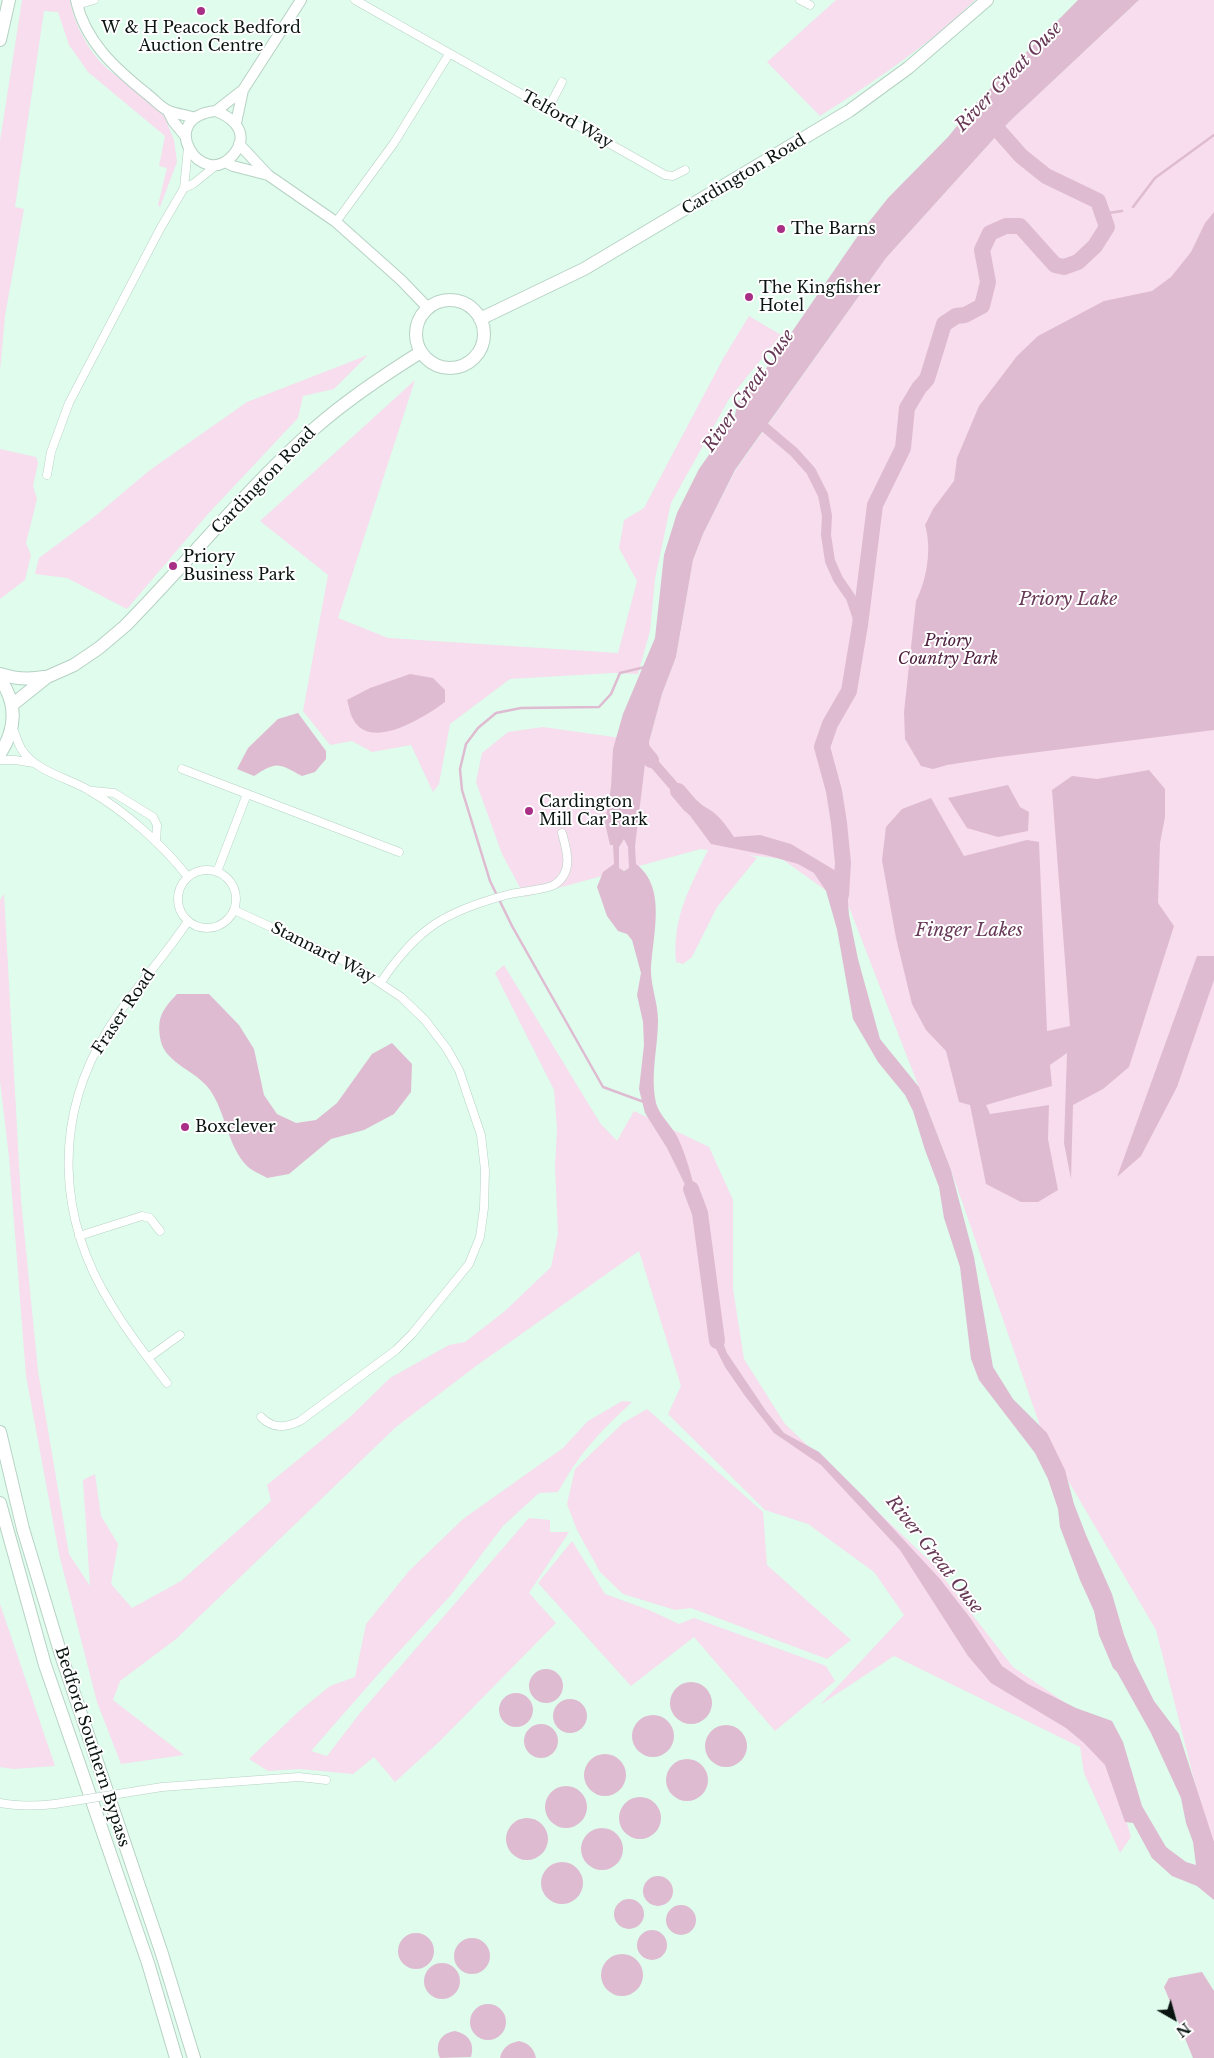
<!DOCTYPE html>
<style>
body{margin:0}
#map{position:relative;width:1214px;height:2058px;overflow:hidden;background:#dffced;font-family:"Libre Baskerville",serif}
canvas{display:block}
.north{position:absolute;left:1149px;top:1993px;width:50px;height:50px;-webkit-text-stroke:4px #fff;paint-order:stroke;rotate:142deg;font-size:14px;font-weight:700;line-height:20px;text-align:center;color:#0a1410}
.north::after{content:'';display:block;margin:auto;width:18px;height:22px;background:#0a1410;clip-path:polygon(50% 0,100% 100%,50% 72%,0 100%)}
</style>
<div id="map">
<canvas width="1214" height="2058"></canvas>
<div class="north">N</div>
</div>
<script>
const c = document.querySelector('canvas').getContext('2d');
c.lineJoin = 'round';
function fill(path, color) { c.fillStyle = color; c.fill(path, 'evenodd'); }
function stroke(path, color, width, dash) { c.strokeStyle = color; c.lineWidth = width; c.lineCap = dash ? 'butt' : 'round'; c.setLineDash(dash || []); c.stroke(path); }
function write(font, color, halo, rows, align = 'center') {
  c.font = font + ' "Libre Baskerville",serif'; c.lineWidth = 4; c.setLineDash([]); c.textBaseline = 'middle'; c.strokeStyle = halo; c.fillStyle = color; for (const [text, x, y, turn = 0] of rows) {
    c.save(); c.translate(x, y); c.rotate((+turn || 0) * Math.PI / 180); c.textAlign = isNaN(turn) ? turn : align; if (halo) c.strokeText(text, 0, 0); c.fillText(text, 0, 0); c.restore();
  }
}
const green = new Path2D(`
 M 22,0 L 70,0 C 74,25 90,54 109,70 C 130,87 151,100 168,120 L 167,123 L 174,140 L 177,162 L 160,207 L 158,205 L 167,168 L 159,166 L 165,136 L 88,72 L 69,45 L 58,12 L 44,11 L 15,207 L 24,209 L 5,316 L 0,371 L 0,141 Z
 M 836,0 L 975,0 C 929,45 875,81 820,116 L 767,62 Z
 M 1139,0 L 1214,0 L 1214,1858 L 1156,1630 L 1046,1443 L 951,1170 L 849,907 L 782,859 L 749,855 L 757,858 L 717,907 L 692,957 L 683,964 L 676,962 C 672,918 690,887 708,850 L 701,849 L 525,897 L 502,854 L 476,782 L 482,753 L 508,732 L 543,727 L 649,742 L 662,694 L 676,657 L 693,560 L 703,534 L 735,471 L 886,258 L 1009,122 Z
 M 749,316 L 781,335 L 729,399 L 671,503 L 655,579 L 650,631 L 638,674 L 613,673 L 510,679 L 450,724 L 439,784 L 433,792 L 411,745 L 372,752 L 352,741 L 330,745 L 303,711 L 328,575 L 260,521 L 415,380 L 338,618 L 388,638 L 618,653 L 637,581 L 619,548 L 624,520 L 644,508 L 724,357 Z
 M 368,355 L 334,389 L 303,396 L 298,418 L 207,515 L 127,609 L 67,578 L 35,574 L 39,558 L 94,517 L 150,470 L 247,402 Z
 M 0,449 L 36,457 L 38,463 L 33,486 L 37,499 L 26,543 L 31,555 L 25,580 L 0,599 Z
 M 4,894 L 21,1200 L 38,1371 L 69,1554 L 90,1586 L 83,1480 L 95,1474 L 101,1516 L 118,1544 L 111,1584 L 132,1608 L 181,1581 L 271,1501 L 267,1485 L 349,1418 L 390,1378 L 449,1345 L 465,1342 L 505,1311 L 551,1267 L 558,1234 L 555,1166 L 557,1129 L 554,1090 L 495,973 L 504,965 L 600,1123 L 617,1141 L 634,1111 L 709,1147 L 733,1200 L 733,1289 L 744,1359 L 785,1424 L 933,1564 L 1013,1667 L 1099,1726 L 1131,1837 L 1120,1853 L 1084,1773 L 1080,1747 L 894,1656 L 820,1705 L 904,1615 L 874,1572 L 808,1524 L 765,1510 L 668,1414 L 681,1386 L 639,1251 L 476,1366 L 396,1427 L 176,1639 L 120,1681 L 113,1700 L 184,1755 L 121,1764 L 97,1702 L 59,1554 L 26,1376 L 9,1157 L 0,1081 L 0,900 Z
 M 622,1401 L 632,1402 C 602,1429 577,1456 558,1492 L 539,1493 L 503,1526 L 451,1595 L 381,1671 L 311,1751 L 327,1756 L 360,1713 L 529,1518 L 550,1520 L 550,1532 L 569,1532 L 529,1593 L 556,1623 L 440,1741 L 395,1782 L 374,1757 L 353,1774 L 300,1769 L 268,1771 L 249,1759 L 298,1712 L 330,1686 L 355,1677 L 366,1624 L 409,1571 L 463,1519 L 563,1448 L 588,1421 Z
 M 647,1409 L 763,1512 L 767,1565 L 851,1640 L 827,1659 L 691,1608 L 675,1610 L 623,1594 L 600,1572 L 577,1530 L 567,1504 L 575,1469 L 623,1423 Z
 M 572,1541 L 605,1594 L 649,1610 L 679,1624 L 694,1618 L 826,1666 L 835,1681 L 775,1731 L 694,1637 L 631,1686 L 538,1583 Z
 M 0,1604 L 55,1766 L 13,1769 L 0,1767 Z`);
const water = new Path2D(`
 M 1078,0 L 1139,0 L 1009,122 L 886,258 L 735,470 L 703,534 L 693,560 L 676,657 L 662,694 L 649,742 L 650,753 L 646,758 L 645,764 L 635,846 L 636,864 C 668,888 652,937 651,971 C 651,987 658,1003 658,1020 C 658,1048 650,1074 656,1103 C 659,1115 672,1126 678,1138 C 689,1162 695,1189 700,1215 L 667,1148 L 645,1113 L 639,1089 L 644,1045 L 643,1022 L 637,995 L 641,973 L 632,940 L 627,934 L 618,931 L 607,916 L 597,887 L 603,872 L 614,864 L 613,845 L 610,845 L 605,823 L 611,787 L 613,749 L 623,714 L 655,638 L 664,555 L 677,513 L 699,469 L 734,419 L 738,401 L 748,392 L 774,358 L 857,237 L 888,198 L 948,137 L 974,105 ZM 624,839 L 628,847 L 629,868 L 624,871 L 619,868 L 619,847 Z
 M 1214,212 L 1214,730 L 999,757 L 947,765 L 933,769 L 921,766 L 905,739 L 904,712 L 916,601 C 927,579 932,549 925,525 L 933,509 L 954,481 L 957,458 L 979,406 L 1017,356 L 1038,336 L 1104,301 L 1152,291 L 1171,277 L 1191,252 L 1205,223 Z
 M 410,674 L 433,678 L 445,690 L 445,702 C 425,717 370,752 353,719 C 350,714 349,706 347,700 L 370,688 Z
 M 298,713 L 326,751 L 326,759 L 315,772 L 302,776 C 278,763 277,761 254,776 L 237,769 L 248,748 L 278,719 Z
 M 1149,770 L 1165,789 L 1165,817 L 1160,843 L 1158,903 L 1174,926 L 1129,1067 L 1103,1089 L 1073,1105 L 1071,1179 L 1064,1143 L 1067,1053 L 1050,1065 L 1052,1086 L 986,1105 L 990,1114 L 1049,1105 L 1048,1139 L 1058,1190 L 1038,1202 L 1021,1202 L 986,1184 L 970,1105 L 959,1102 L 946,1051 L 926,1030 L 912,1004 L 896,938 L 882,860 L 886,827 L 902,809 L 931,798 L 964,856 L 1027,840 L 1039,842 L 1047,1031 L 1070,1026 L 1052,790 L 1072,776 L 1097,779 Z
 M 1008,785 L 1020,807 L 1029,812 L 1028,831 L 998,837 L 967,828 L 948,798 Z
 M 691,802 C 714,808 721,818 734,837 L 760,835 L 791,844 L 846,877 L 849,915 L 858,959 L 880,1039 L 919,1087 L 951,1170 L 974,1257 L 993,1367 L 1013,1399 L 1047,1433 L 1065,1470 L 1074,1504 L 1086,1535 L 1112,1594 L 1124,1635 L 1134,1661 L 1154,1701 L 1179,1734 L 1214,1842 L 1214,1900 L 1197,1886 L 1172,1876 L 1152,1858 L 1133,1823 L 1125,1822 L 1105,1765 L 1084,1743 L 1066,1728 L 991,1683 L 968,1656 L 900,1550 L 821,1465 L 774,1433 L 745,1396 L 725,1367 L 710,1337 L 707,1308 L 708,1277 L 714,1320 L 727,1353 L 766,1411 L 784,1433 L 819,1452 L 864,1497 L 940,1579 L 971,1619 L 1002,1666 L 1028,1684 L 1076,1708 L 1112,1721 L 1123,1742 L 1142,1806 L 1166,1847 L 1186,1862 L 1196,1865 L 1193,1842 L 1186,1823 L 1181,1798 L 1151,1733 L 1117,1672 L 1113,1668 L 1099,1635 L 1094,1611 L 1080,1580 L 1060,1527 L 1058,1509 L 1048,1479 L 1035,1453 L 979,1380 L 971,1359 L 960,1267 L 944,1218 L 939,1187 L 925,1150 L 913,1111 L 905,1095 L 878,1062 L 853,1019 L 837,929 L 826,891 L 814,873 L 798,864 L 766,855 L 711,844 L 691,817 L 687,806 Z
 M 1197,956 L 1214,956 L 1214,980 L 1177,1087 L 1141,1156 L 1117,1177 Z
 M 177,994 L 209,994 L 239,1025 L 254,1049 L 264,1095 L 277,1114 L 296,1123 L 316,1120 L 337,1103 L 372,1054 L 392,1043 L 412,1064 L 411,1092 L 394,1114 L 364,1130 L 331,1139 L 289,1174 L 267,1178 C 261,1174 252,1171 247,1166 C 227,1145 226,1113 210,1090 C 198,1072 166,1063 161,1042 C 156,1018 162,1010 177,994 Z
 M529 1686a17 17 0 1 1 34 0a17 17 0 1 1-34 0Z
 M670 1703a21 21 0 1 1 42 0a21 21 0 1 1-42 0Z
 M499 1710a17 17 0 1 1 34 0a17 17 0 1 1-34 0Z
 M553 1716a17 17 0 1 1 34 0a17 17 0 1 1-34 0Z
 M632 1736a21 21 0 1 1 42 0a21 21 0 1 1-42 0Z
 M524 1741a17 17 0 1 1 34 0a17 17 0 1 1-34 0Z
 M705 1746a21 21 0 1 1 42 0a21 21 0 1 1-42 0Z
 M584 1775a21 21 0 1 1 42 0a21 21 0 1 1-42 0Z
 M666 1780a21 21 0 1 1 42 0a21 21 0 1 1-42 0Z
 M545 1807a21 21 0 1 1 42 0a21 21 0 1 1-42 0Z
 M619 1818a21 21 0 1 1 42 0a21 21 0 1 1-42 0Z
 M506 1839a21 21 0 1 1 42 0a21 21 0 1 1-42 0Z
 M581 1849a21 21 0 1 1 42 0a21 21 0 1 1-42 0Z
 M541 1883a21 21 0 1 1 42 0a21 21 0 1 1-42 0Z
 M643 1891a15 15 0 1 1 30 0a15 15 0 1 1-30 0Z
 M614 1914a15 15 0 1 1 30 0a15 15 0 1 1-30 0Z
 M666 1920a15 15 0 1 1 30 0a15 15 0 1 1-30 0Z
 M637 1945a15 15 0 1 1 30 0a15 15 0 1 1-30 0Z
 M398 1951a18 18 0 1 1 36 0a18 18 0 1 1-36 0Z
 M454 1956a18 18 0 1 1 36 0a18 18 0 1 1-36 0Z
 M601 1975a21 21 0 1 1 42 0a21 21 0 1 1-42 0Z
 M424 1981a18 18 0 1 1 36 0a18 18 0 1 1-36 0Z
 M 1202,1972 L 1214,1991 L 1214,2058 L 1193,2058 L 1164,1987 L 1169,1978 Z
 M470 2022a18 18 0 1 1 36 0a18 18 0 1 1-36 0Z
 M 455,2031 C 469,2034 475,2044 471,2057 L 440,2058 C 434,2044 441,2033 455,2031 Z
 M 519,2041 C 528,2043 534,2048 536,2058 L 500,2058 C 502,2048 509,2043 519,2041 Z`);
const stream = new Path2D(`
 M 1133,207 L 1155,178 L 1214,135
 M 1102,214 L 1122,211
 M 644,1102 L 603,1087 L 512,926 L 490,881 L 462,790 L 460,769 L 466,744 L 478,728 L 496,713 L 521,708 L 599,707 L 611,694 L 620,673 L 645,667`);
const canal = new Path2D(`
 M 755,419 L 794,452 L 811,471 L 823,495 L 827,516 L 826,535 L 830,561 L 838,579 L 851,598 L 860,625
 M 651,760 L 678,791`);
const river = new Path2D(`
 M 636,742 L 651,760
 M 678,791 L 690,805 L 705,818
 M 841,895 L 843,863 L 839,823 L 834,791 L 822,747 L 830,724 L 849,691 L 860,625 L 875,505 L 903,448 L 907,408 L 919,388 L 927,379 L 944,324 L 956,316 L 965,315 L 982,306 L 988,282 L 982,250 L 990,233 L 1006,226 L 1020,226 L 1055,265 L 1064,267 L 1078,262 L 1095,246 L 1107,227 L 1098,201 L 1046,176 L 1021,156 L 991,122
 M 691,1189 L 700,1213 L 717,1341`);
const minor = new Path2D(`
 M 355,0 L 665,175 L 673,176 L 685,170
 M 800,0 L 810,5
 M 77,5 L 94,0
 M 548,109 L 562,82
 M 184,188 L 193,184 L 218,164
 M 336,222 L 394,143 L 449,54
 M 47,475 L 51,452 L 69,403 L 160,229 L 184,188 L 188,148
 M 13,729 C 16,735 18,744 22,750 C 36,772 69,778 90,791 C 125,811 163,845 188,877
 M 0,760 L 15,760 L 34,763
 M 182,769 L 399,852
 M 93,791 L 114,793 L 153,817 L 157,825 L 156,842
 M178 899a29 29 0 1 1 58 0a29 29 0 1 1-58 0Z
 M 217,872 L 247,794
 M 234,910 L 353,965 L 401,997 L 425,1020 L 447,1049 L 459,1070 L 481,1135 L 485,1170 L 484,1208 L 480,1237 L 469,1264 L 412,1334 L 396,1350 L 300,1421 C 285,1428 273,1429 261,1417
 M 381,982 C 418,927 446,911 510,894 C 519,892 548,889 554,885 C 574,872 567,851 562,833
 M 79,1236 L 142,1216 L 150,1218 L 160,1231
 M 148,1358 L 180,1335
 M 167,1383 C 148,1358 128,1333 112,1306 C 57,1219 53,1119 107,1031 C 131,992 163,959 188,921
 M 162,1787 L 299,1777 L 326,1780
 M 0,1803 C 18,1807 36,1806 55,1804`);
const tertiary = new Path2D(`
 M 76,0 C 85,42 116,69 147,94 C 154,99 161,108 169,111 C 176,114 187,115 195,118
 M 168,111 L 173,121 L 186,137
 M 216,111 C 236,119 250,135 233,155 C 202,192 154,117 216,111 Z
 M 216,111 L 243,90
 M 236,123 L 243,90 L 301,0
 M 239,144 L 268,175 L 336,222 L 401,280 L 428,308
 M 225,162 L 233,166 L 268,175`);
const primary = new Path2D(`
 M416 334a34 34 0 1 1 68 0a34 34 0 1 1-68 0Z
 M 480,319 L 584,269 L 849,111 L 908,68 L 987,0
 M 0,674 C 15,679 28,680 44,677
 M 0,679 C 18,704 16,729 0,754
 M 12,705 L 47,677 L 74,665 L 99,648 L 125,626 C 189,561 247,488 315,428 C 348,399 384,375 421,352`);
const trunk = new Path2D(`
 M 0,40 L 9,0
 M 0,1432 L 23,1529 L 62,1658 L 162,1954 L 194,2058
 M 0,1503 L 45,1665 L 148,1963 L 176,2058`);
const minorBridge = new Path2D(`
 M 55,1804 L 162,1787`);
const markers = [
 [201,11,5,"#a82f85"],
 [781,229,5,"#a82f85"],
 [749,297,5,"#a82f85"],
 [173,566,5,"#a82f85"],
 [529,811,5,"#a82f85"],
 [185,1127,5,"#a82f85"]
];
const poiNames = [
 ["W & H Peacock Bedford",201,28,"center"],
 ["Auction Centre",201,46,"center"],
 ["The Barns",791,229],
 ["The Kingfisher",759,288],
 ["Hotel",759,306],
 ["Priory",183,557],
 ["Business Park",183,575],
 ["Cardington",539,802],
 ["Mill Car Park",539,820],
 ["Boxclever",195,1127]
];
const streetNames = [
 ["Telford Way",567,120,29],
 ["Cardington Road",744,175,-31],
 ["Cardington Road",264,481,-46],
 ["Stannard Way",323,953,27],
 ["Fraser Road",124,1012,-56],
 ["Bedford Southern Bypass",92,1747,72]
];
const parkNames = [
 ["Priory",948,641],
 ["Country Park",948,659]
];
const waterNames = [
 ["River Great Ouse",1009,77,-46],
 ["River Great Ouse",749,391,-55],
 ["Priory Lake",1068,600],
 ["Finger Lakes",969,931],
 ["River Great Ouse",934,1555,52]
];
fill(green, '#f7dded');
fill(water, '#dfbbd1');
stroke(stream, '#dfbbd1', 2.5);
stroke(canal, '#dfbbd1', 10);
stroke(river, '#dfbbd1', 16);
stroke(minor, '#b6d2c4', 9);
stroke(tertiary, '#b6d2c4', 12);
stroke(primary, '#b6d2c4', 14);
stroke(trunk, '#b6d2c4', 14);
stroke(minor, '#fff', 8);
stroke(tertiary, '#fff', 10);
stroke(primary, '#fff', 12);
stroke(trunk, '#fff', 12);
stroke(minorBridge, '#b6d2c4', 9, []);
stroke(minorBridge, '#fff', 8);
for (const [x, y, r, color] of markers) { const dot = new Path2D(); dot.arc(x, y, r, 0, 2 * Math.PI); c.fillStyle = color; c.fill(dot); stroke(dot, '#fff', 2); }
write('16px', '#0a1410', '#fff', poiNames, 'left');
write('16px', '#0a1410', '#fff', streetNames);
write('italic 16px', '#4f2240', '#fff', parkNames);
write('italic 18px', '#683957', '#fff', waterNames);
</script>
